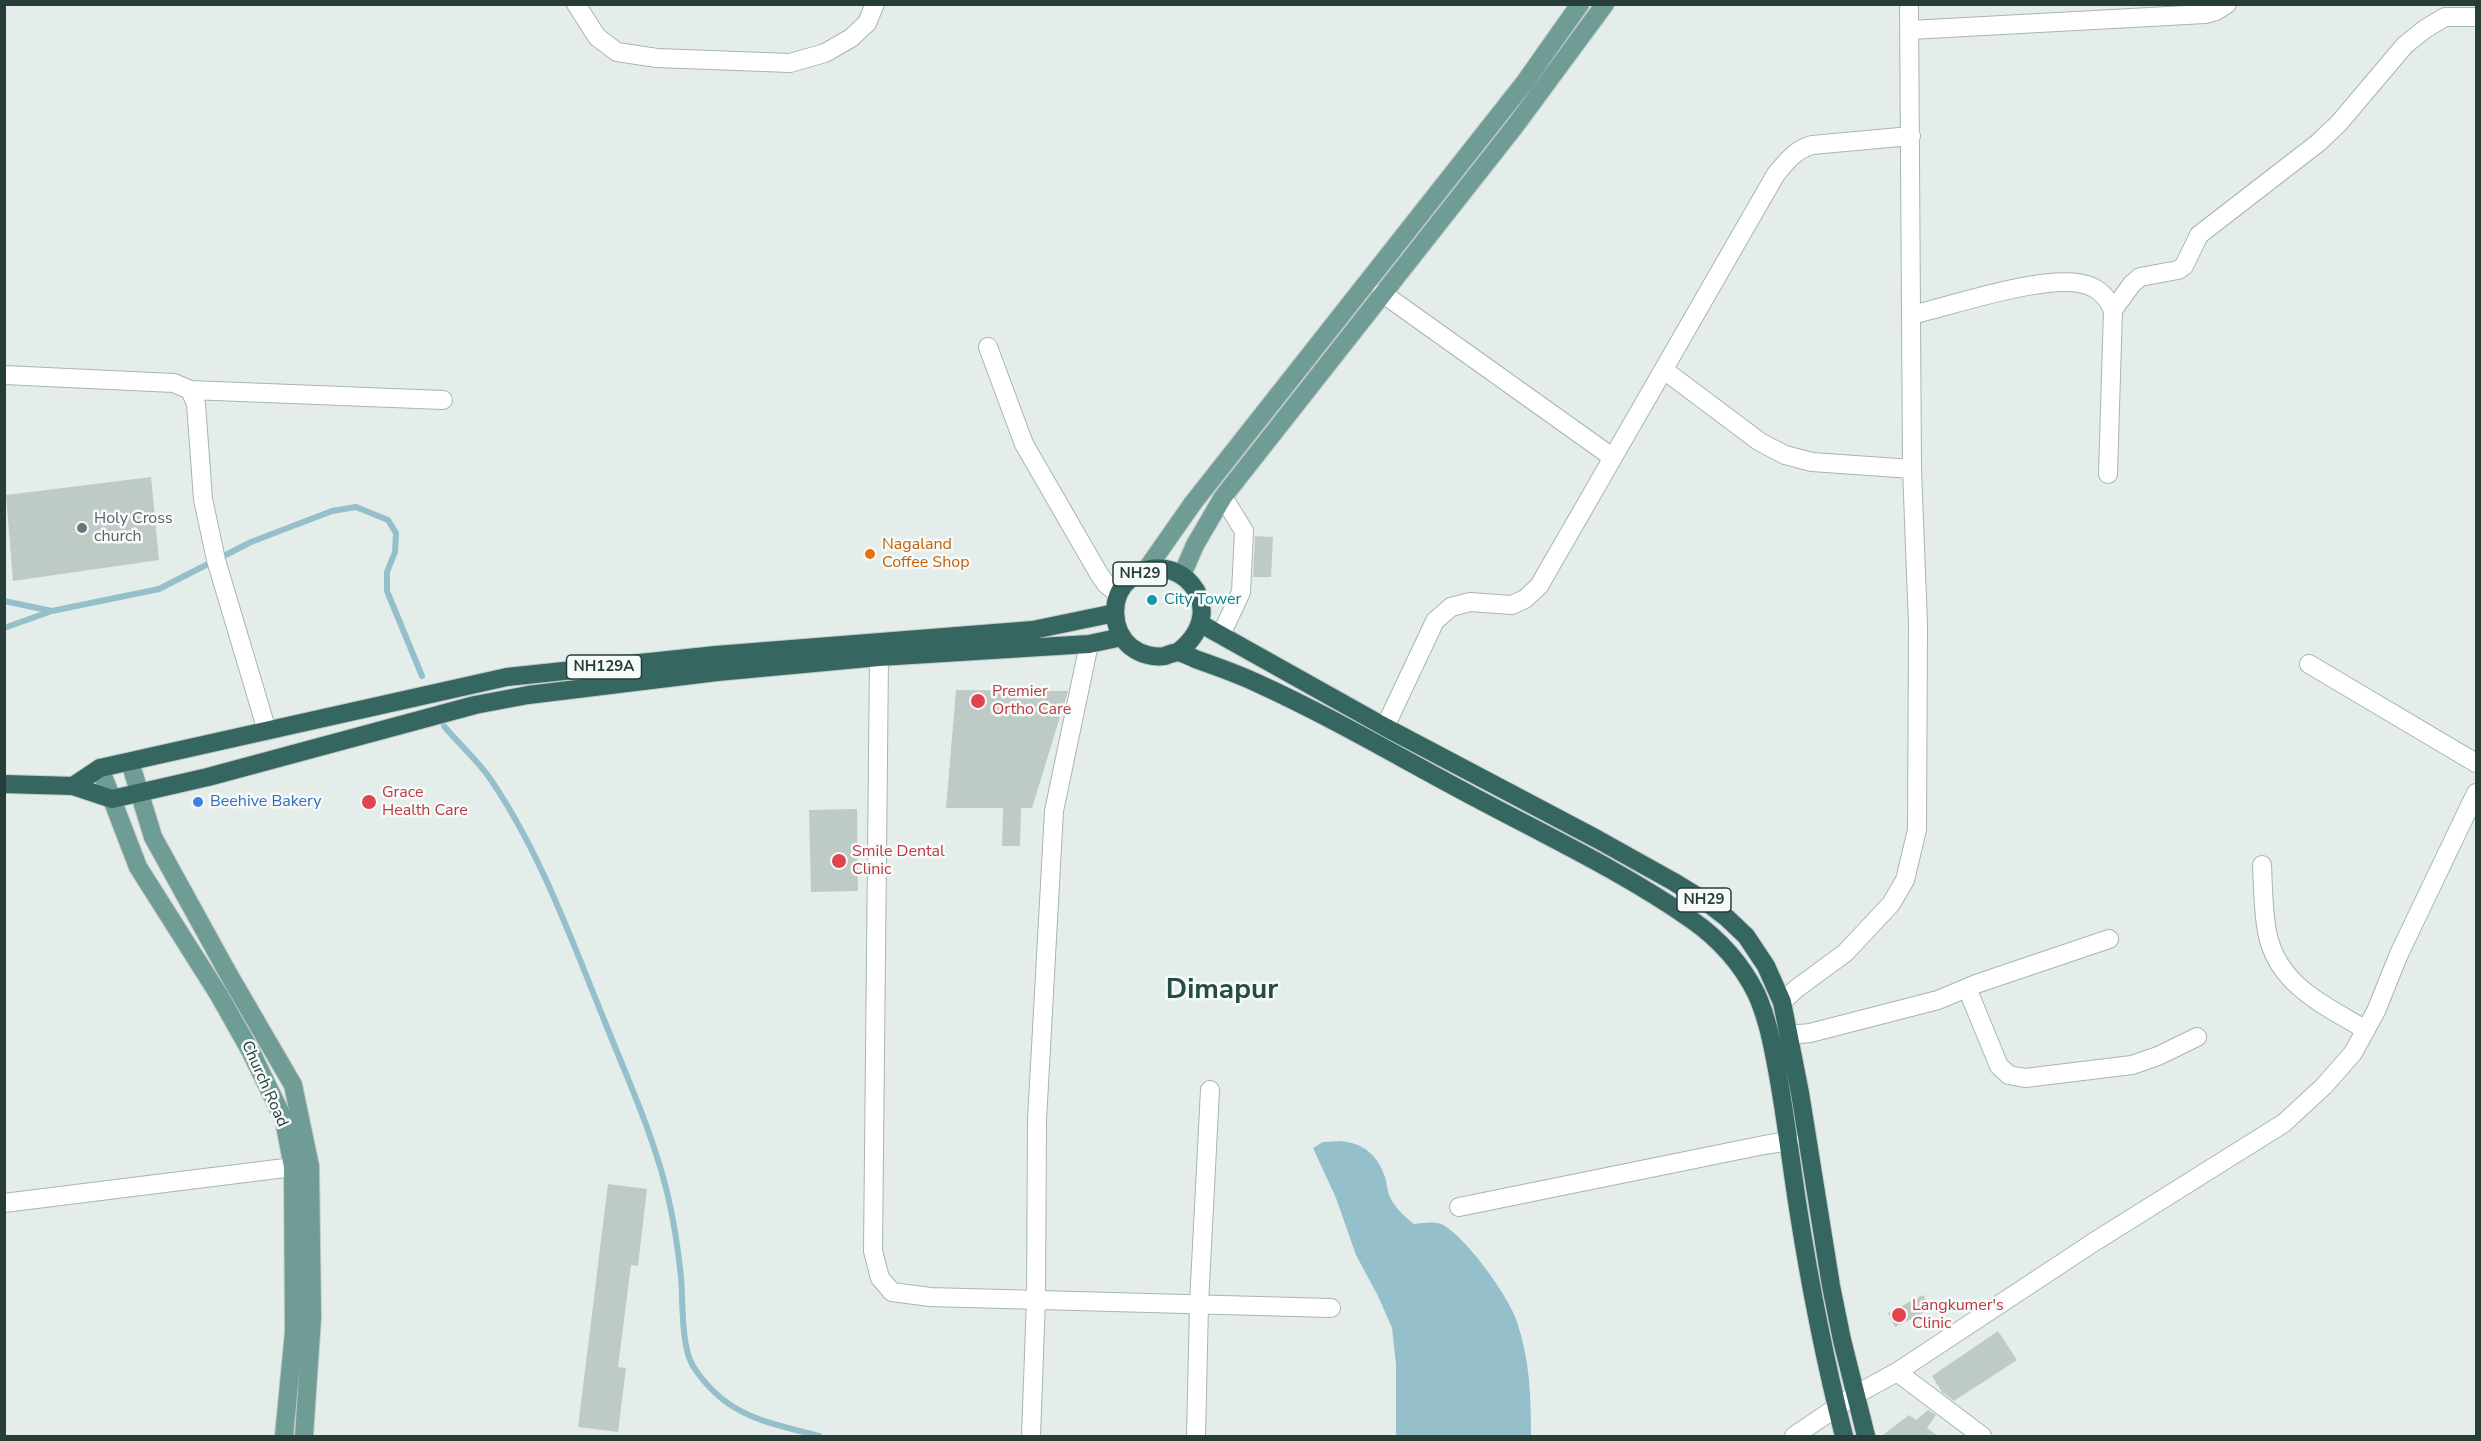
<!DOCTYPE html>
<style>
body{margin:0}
#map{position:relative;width:2481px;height:1441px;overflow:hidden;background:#e5edea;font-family:"Nunito Sans",sans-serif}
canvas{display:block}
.frame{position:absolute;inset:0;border:6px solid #263d39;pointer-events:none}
</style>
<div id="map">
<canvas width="2481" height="1441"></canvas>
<div class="frame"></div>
</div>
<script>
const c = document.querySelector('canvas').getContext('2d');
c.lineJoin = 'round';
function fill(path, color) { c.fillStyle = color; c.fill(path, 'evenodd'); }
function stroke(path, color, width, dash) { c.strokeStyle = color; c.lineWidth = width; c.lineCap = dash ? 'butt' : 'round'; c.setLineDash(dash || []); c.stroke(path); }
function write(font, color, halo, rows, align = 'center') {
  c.font = font + ' "Nunito Sans",sans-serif'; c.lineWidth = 5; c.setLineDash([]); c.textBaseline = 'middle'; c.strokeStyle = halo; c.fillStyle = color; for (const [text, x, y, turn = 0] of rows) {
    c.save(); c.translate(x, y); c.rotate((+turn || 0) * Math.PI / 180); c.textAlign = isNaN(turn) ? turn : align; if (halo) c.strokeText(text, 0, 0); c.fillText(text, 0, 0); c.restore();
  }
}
const water = new Path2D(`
 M 1340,1141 C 1363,1143 1377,1154 1385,1177 C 1387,1183 1387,1190 1389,1195 C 1394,1207 1404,1216 1414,1224 C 1423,1223 1433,1221 1441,1224 C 1464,1234 1510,1298 1517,1322 C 1530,1360 1531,1398 1531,1436 L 1396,1436 L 1396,1364 L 1392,1328 L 1378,1296 L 1356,1255 L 1336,1198 L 1313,1148 L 1323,1142 Z`);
const stream = new Path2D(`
 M 4,601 L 52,611 L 159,589 L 251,542 L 332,511 L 356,507 L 388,520 L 396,533 L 395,552 L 387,572 L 387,591 L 422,676
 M 4,628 L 49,612
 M 444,726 C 458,743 476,759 489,777 C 540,851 571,939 605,1022 C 627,1078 653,1134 667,1192 C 674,1221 678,1248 681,1277 C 683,1301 681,1347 693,1366 C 725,1416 765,1422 819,1436`);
const building = new Path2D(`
 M 151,477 L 159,560 L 13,581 L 6,495 Z
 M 1255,536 L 1273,537 L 1271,577 L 1253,577 Z
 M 956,690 L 1068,691 L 1032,808 L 1021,808 L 1020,846 L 1002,846 L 1003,808 L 946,808 Z
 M 857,809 L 858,891 L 811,892 L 809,810 Z
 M 608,1184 L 647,1189 L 638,1266 L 631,1265 L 618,1367 L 626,1368 L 618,1432 L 578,1427 Z
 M 1923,1295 L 1931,1309 L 1895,1327 L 1888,1313 Z
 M 1998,1331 L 2017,1360 L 1954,1401 L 1942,1392 L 1932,1376 Z
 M 1928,1410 L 1936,1415 L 1927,1428 L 1939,1437 L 1880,1437 L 1909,1415 L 1916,1420 Z`);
const minor = new Path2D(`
 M 576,4 L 597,37 L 617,52 L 657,58 L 790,63 L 825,53 L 851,38 L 867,23 L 875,4
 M 1910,30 L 2205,14 L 2216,11 L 2227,4
 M 1382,293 L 1612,457
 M 2113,310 L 2132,284 L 2140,277 L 2178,270 L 2184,266 L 2199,235 L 2318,143 L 2339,123 L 2405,45 L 2425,29 L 2445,17 L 2476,17
 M 1911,315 C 1952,306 2056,269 2092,287 C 2103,292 2108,300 2113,310 L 2108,474
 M 988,347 L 1024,444 L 1099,574 L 1106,584 L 1118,594
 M 1664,370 L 1760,442 L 1785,455 L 1812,462 L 1912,469
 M 4,375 L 174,383 L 190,390 L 196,404 L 203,499 L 216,560 L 267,731
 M 190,390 L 443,400
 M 1221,635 L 1241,592 L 1244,531 L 1223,497
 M 879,657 L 873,1251 L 880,1278 L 892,1292 L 930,1297 L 1331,1308
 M 2309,664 L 2476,763
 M 1385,727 L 1435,621 L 1451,607 L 1470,602 L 1512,605 L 1525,599 L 1539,586 L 1776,174 C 1787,161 1795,150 1812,145 L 1911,136
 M 2262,865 C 2263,885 2263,905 2266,925 C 2273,983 2321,1003 2366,1030
 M 1967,988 L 1999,1066 L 2009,1075 L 2025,1078 L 2132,1065 L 2158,1056 L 2197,1037
 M 1782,1002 L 1796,989 L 1845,953 L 1891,904 L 1905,880 L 1917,830 L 1918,625 L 1912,469 L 1909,4
 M 1789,1035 L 1810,1033 L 1938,1000 L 1976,984 L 2109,939
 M 4,1203 L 293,1167
 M 1459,1207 L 1764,1145 L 1790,1141
 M 1897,1372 L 1982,1436
 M 1031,1436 L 1036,1300 L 1037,1120 L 1054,811 L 1089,644
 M 1196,1436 L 1199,1304 L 1210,1090
 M 1794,1436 L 1855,1395 L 1897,1372 L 2094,1242 L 2284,1123 L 2324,1086 L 2353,1053 L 2376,1011 L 2399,954 L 2476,793`);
const major = new Path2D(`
 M 1146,570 L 1193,503 L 1525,82 L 1580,4
 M 1182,575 L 1195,545 L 1223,497 L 1515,126 L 1605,4
 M 130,762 L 153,837 L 229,975 L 293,1085 L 310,1166 L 312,1318 L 304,1436
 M 100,768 L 138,867 L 219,995 L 250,1050 L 284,1120 L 293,1167 L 294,1332 L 284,1436`);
const highway = new Path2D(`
 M 1201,624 L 1385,727 L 1597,839 L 1674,882 L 1705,901 L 1727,918 L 1746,936 L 1766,966 L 1782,1002 L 1800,1093 L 1831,1286 L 1842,1340 L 1866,1436
 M 1178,652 C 1237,606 1172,543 1130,579 C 1109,596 1111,631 1131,647 C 1140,654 1154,658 1165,656 C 1167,655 1176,652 1178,652 C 1184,653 1193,658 1198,660 C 1218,667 1238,674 1257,683 C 1332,717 1404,760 1476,798 C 1549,837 1625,873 1692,920 C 1719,939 1741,963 1756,993 C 1768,1019 1773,1048 1778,1075 C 1786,1119 1791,1163 1798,1208 C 1810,1285 1825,1361 1844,1436
 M 4,784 L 73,786 L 112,799 L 208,777 L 475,705 L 528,695 L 717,672 L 879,657 L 1089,644 L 1122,637
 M 73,786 L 100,768 L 507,677 L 716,655 L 1033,630 L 1115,613`);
const markers = [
 [82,528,6,"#6b7280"],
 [870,554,6,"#e8710a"],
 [1152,600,6,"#0f9aa8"],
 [978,701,8,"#e0444e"],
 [198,802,6,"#3f7fe0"],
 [369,802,8,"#e0444e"],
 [839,861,8,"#e0444e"],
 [1899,1315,8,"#e0444e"]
];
const shields = [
 [1140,574,54],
 [604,667,75],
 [1704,900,54]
];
const shieldNames = [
 ["NH29",1140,574],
 ["NH129A",604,667],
 ["NH29",1704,900]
];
const worshipNames = [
 ["Holy Cross",94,519],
 ["church",94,537]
];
const foodNames = [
 ["Nagaland",882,545],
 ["Coffee Shop",882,563]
];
const cultureNames = [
 ["City Tower",1164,600]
];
const healthNames = [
 ["Premier",992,692],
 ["Ortho Care",992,710],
 ["Grace",382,793],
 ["Health Care",382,811],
 ["Smile Dental",852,852],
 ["Clinic",852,870],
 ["Langkumer's",1912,1306],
 ["Clinic",1912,1324]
];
const shopNames = [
 ["Beehive Bakery",210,802]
];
const streetNames = [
 ["Church Road",264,1084,66]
];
const townNames = [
 ["Dimapur",1222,991]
];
fill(water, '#94bfcb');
stroke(stream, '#94bfcb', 6);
fill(building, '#becac6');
stroke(minor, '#a8b5b1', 20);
stroke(major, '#c2c9c8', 20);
stroke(highway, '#c2c9c8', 20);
stroke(minor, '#fff', 18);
stroke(major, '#6f9d95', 18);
stroke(highway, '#356660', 18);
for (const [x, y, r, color] of markers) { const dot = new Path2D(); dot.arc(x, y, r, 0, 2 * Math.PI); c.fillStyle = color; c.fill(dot); stroke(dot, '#f6faf8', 2); }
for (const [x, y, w] of shields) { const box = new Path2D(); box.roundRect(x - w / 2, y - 12, w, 24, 4.5); c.fillStyle = '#f6faf8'; c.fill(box); stroke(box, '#263d39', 1.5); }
write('bold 15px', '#263d39', null, shieldNames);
write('16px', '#5b616d', '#f6faf8', worshipNames, 'left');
write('16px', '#c56008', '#f6faf8', foodNames, 'left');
write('16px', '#0d838f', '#f6faf8', cultureNames, 'left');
write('16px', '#be3a42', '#f6faf8', healthNames, 'left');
write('16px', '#366cbe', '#f6faf8', shopNames, 'left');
write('16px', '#263d39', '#f6faf8', streetNames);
write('bold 28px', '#244d46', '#f6faf8', townNames);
</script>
